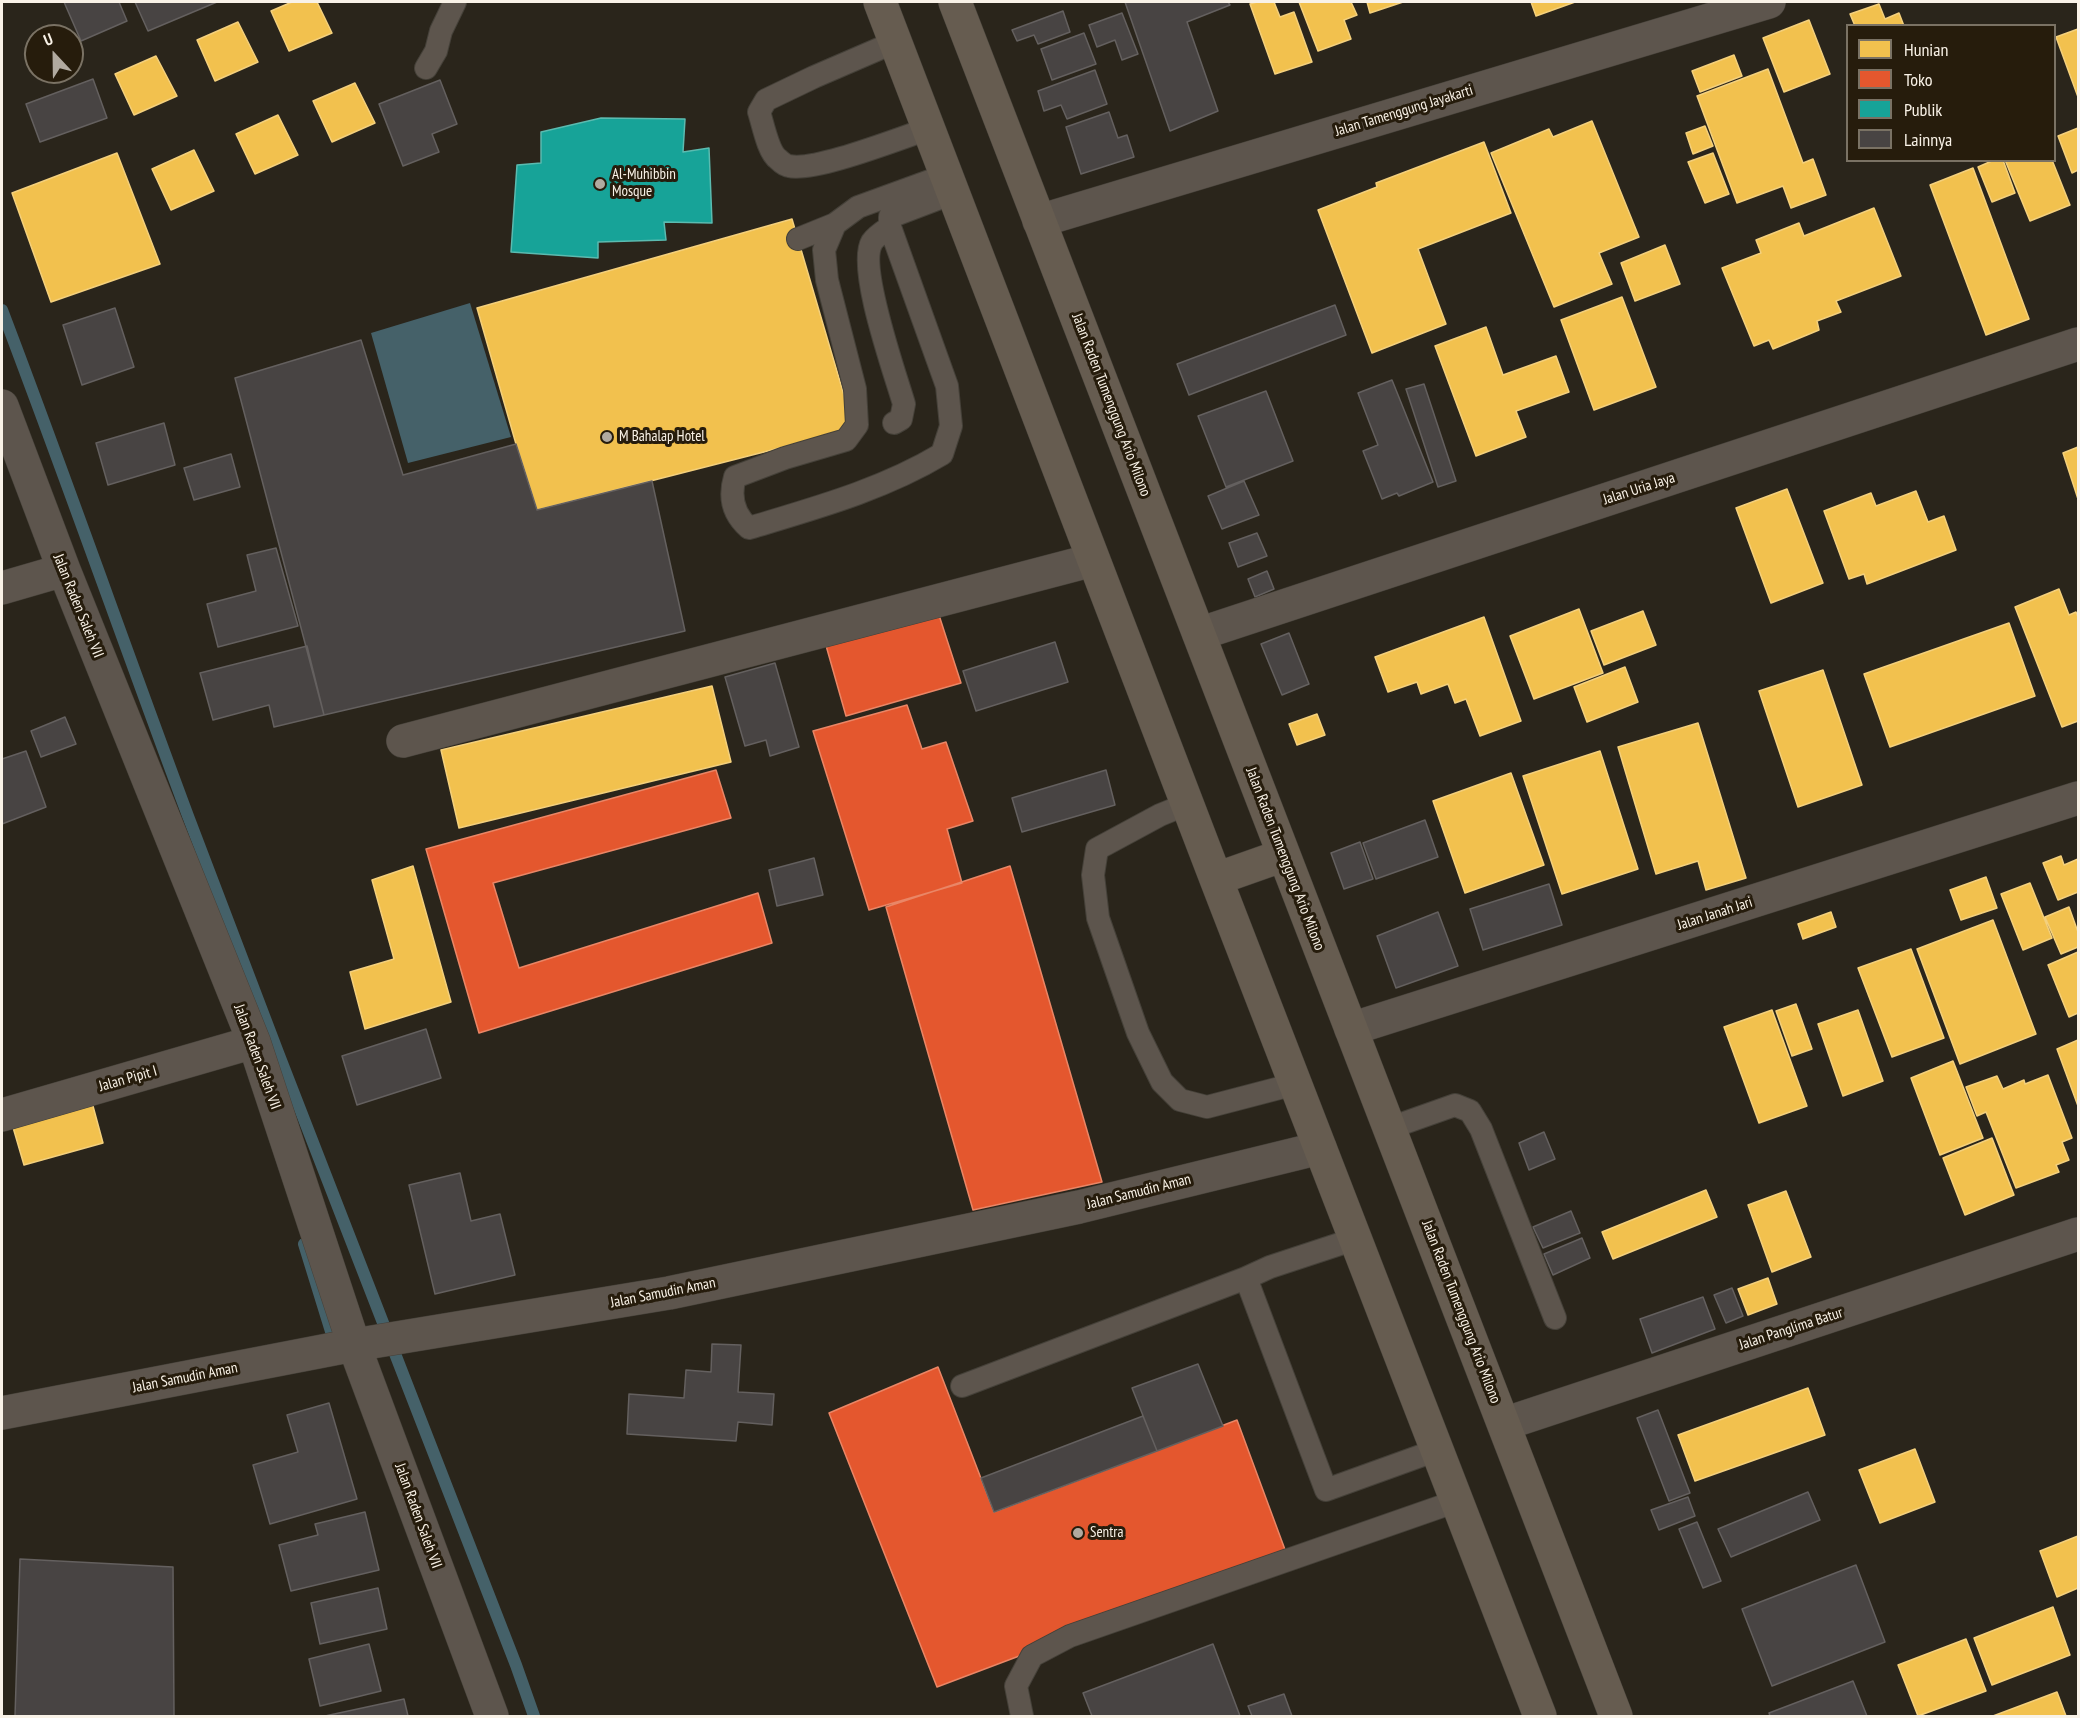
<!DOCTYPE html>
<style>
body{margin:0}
#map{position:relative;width:2080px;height:1718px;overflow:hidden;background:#2a251b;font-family:"PT Sans Narrow",sans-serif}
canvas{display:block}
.frame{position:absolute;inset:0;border:3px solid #f9f2e7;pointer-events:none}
.legend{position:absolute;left:1846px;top:24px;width:210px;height:138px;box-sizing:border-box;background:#261c0c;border:2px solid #7a7264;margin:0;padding:8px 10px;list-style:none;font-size:18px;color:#f9f2e7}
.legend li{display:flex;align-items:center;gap:12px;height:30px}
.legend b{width:30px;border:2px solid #7a7264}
.north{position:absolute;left:24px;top:24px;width:60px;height:60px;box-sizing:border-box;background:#261c0c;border:2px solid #7a7264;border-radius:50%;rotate:338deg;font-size:16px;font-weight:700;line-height:24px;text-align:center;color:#f9f2e7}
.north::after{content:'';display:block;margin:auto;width:21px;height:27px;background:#b1aaa0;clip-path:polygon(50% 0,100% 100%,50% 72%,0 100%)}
</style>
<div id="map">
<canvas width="2080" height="1718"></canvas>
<div class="frame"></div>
<ul class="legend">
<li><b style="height:16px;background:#f2c14e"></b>Hunian</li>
<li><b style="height:16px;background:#e4572e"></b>Toko</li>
<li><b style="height:16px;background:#17a398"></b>Publik</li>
<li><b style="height:16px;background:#484443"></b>Lainnya</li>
</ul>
<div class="north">U</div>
</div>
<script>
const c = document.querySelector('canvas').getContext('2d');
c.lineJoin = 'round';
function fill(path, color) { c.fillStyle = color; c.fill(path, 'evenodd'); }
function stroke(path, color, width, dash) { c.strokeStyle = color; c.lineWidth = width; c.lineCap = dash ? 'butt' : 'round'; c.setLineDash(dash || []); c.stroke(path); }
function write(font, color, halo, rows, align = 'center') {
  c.font = font + ' "PT Sans Narrow",sans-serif'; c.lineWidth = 6; c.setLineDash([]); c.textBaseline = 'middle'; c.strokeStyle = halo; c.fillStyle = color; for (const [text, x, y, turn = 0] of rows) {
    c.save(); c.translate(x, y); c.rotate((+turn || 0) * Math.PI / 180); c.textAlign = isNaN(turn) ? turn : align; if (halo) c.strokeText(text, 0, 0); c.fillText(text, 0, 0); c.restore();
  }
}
const water = new Path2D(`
 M 470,303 L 511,437 L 408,463 L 371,333 Z`);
const homes = new Path2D(`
 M 292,2 L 317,2 L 332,33 L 289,51 L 271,11 Z
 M 1257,2 L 1274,2 L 1280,17 L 1294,12 L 1312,62 L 1275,74 L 1250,4 Z
 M 1299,2 L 1351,2 L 1357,15 L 1344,20 L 1351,39 L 1318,51 Z
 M 1367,2 L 1403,2 L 1370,13 Z
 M 1531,2 L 1575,2 L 1536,16 Z
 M 1879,4 L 1885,19 L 1899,13 L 1904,26 L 1855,26 L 1850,14 Z
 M 1809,20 L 1830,74 L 1784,92 L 1763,38 Z
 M 238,22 L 258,62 L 215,81 L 197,40 Z
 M 2078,29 L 2078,97 L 2056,37 Z
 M 1734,55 L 1742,76 L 1700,92 L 1692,71 Z
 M 156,56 L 177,96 L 134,115 L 115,74 Z
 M 1768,69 L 1803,163 L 1813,159 L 1826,195 L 1791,208 L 1783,186 L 1737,203 L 1697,96 Z
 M 355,83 L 375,123 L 332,142 L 313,101 Z
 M 278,115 L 298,155 L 255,174 L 236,134 Z
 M 1592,121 L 1639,237 L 1599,253 L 1612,284 L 1554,307 L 1491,153 L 1549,129 L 1553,137 Z
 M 1705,126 L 1713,146 L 1693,154 L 1686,133 Z
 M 2078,128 L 2078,170 L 2072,173 L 2058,136 Z
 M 1484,142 L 1511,213 L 1418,249 L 1446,324 L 1372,353 L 1318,210 L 1377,187 L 1376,183 Z
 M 194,150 L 214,191 L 171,210 L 152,169 Z
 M 117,153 L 160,264 L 51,302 L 12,193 Z
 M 1713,153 L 1729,194 L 1705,203 L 1688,162 Z
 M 1994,160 L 2003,160 L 2015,193 L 1992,202 L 1978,167 Z
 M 2005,160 L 2052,160 L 2070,205 L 2030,221 Z
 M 1973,168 L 2029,319 L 1986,335 L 1930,185 Z
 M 1874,208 L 1901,276 L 1836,301 L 1841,312 L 1817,321 L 1819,330 L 1773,349 L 1769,340 L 1754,346 L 1722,268 L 1761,253 L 1756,240 L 1799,223 L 1804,236 Z
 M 792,219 L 854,429 L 537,510 L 516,444 L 477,308 Z
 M 1665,245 L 1680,284 L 1635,301 L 1621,263 Z
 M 1622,297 L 1656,387 L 1594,410 L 1561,320 Z
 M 1486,327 L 1503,375 L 1556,356 L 1569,392 L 1516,411 L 1526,437 L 1476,456 L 1435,346 Z
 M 2078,447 L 2078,499 L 2063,453 Z
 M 1787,489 L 1823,583 L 1771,603 L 1736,508 Z
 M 1916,491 L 1928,522 L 1944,516 L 1956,550 L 1867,584 L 1864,574 L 1849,579 L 1824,511 L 1871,493 L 1876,506 Z
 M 2059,589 L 2069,615 L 2076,612 L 2078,617 L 2078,721 L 2062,727 L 2015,607 Z
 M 1579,609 L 1603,673 L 1534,699 L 1510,636 Z
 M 1643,611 L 1656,645 L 1604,665 L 1591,631 Z
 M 1484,617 L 1521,721 L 1480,736 L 1466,699 L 1455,703 L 1448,684 L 1421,694 L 1417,682 L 1388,692 L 1375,657 Z
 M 2009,623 L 2035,696 L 1890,747 L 1864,674 Z
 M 1625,667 L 1638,702 L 1587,722 L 1574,687 Z
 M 1823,670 L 1862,785 L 1798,807 L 1759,691 Z
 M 712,686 L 731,762 L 459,828 L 441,750 Z
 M 1317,714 L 1325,735 L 1297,745 L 1289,724 Z
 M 1698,723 L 1746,878 L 1706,890 L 1698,861 L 1656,874 L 1618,747 Z
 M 1600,751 L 1638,869 L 1562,894 L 1523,776 Z
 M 1511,773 L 1544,865 L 1465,893 L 1433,801 Z
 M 2061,856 L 2064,865 L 2078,859 L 2078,892 L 2058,900 L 2043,863 Z
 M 413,866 L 451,1002 L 365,1029 L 350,972 L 394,959 L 372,880 Z
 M 1986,877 L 1997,908 L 1961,920 L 1950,890 Z
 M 2030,883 L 2052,938 L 2023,950 L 2001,894 Z
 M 2069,907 L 2078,932 L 2078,947 L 2061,954 L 2045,917 Z
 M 1831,912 L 1836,927 L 1803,939 L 1798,924 Z
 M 1993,920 L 2036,1034 L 1960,1064 L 1917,949 Z
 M 1911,949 L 1944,1038 L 1892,1057 L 1858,968 Z
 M 2078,952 L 2078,1013 L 2069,1017 L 2048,965 Z
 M 1796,1004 L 1812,1049 L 1792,1056 L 1776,1011 Z
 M 1772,1010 L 1807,1106 L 1759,1123 L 1724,1027 Z
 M 1858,1010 L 1883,1081 L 1843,1096 L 1818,1024 Z
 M 2078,1040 L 2078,1106 L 2057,1049 Z
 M 1953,1061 L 1983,1138 L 1940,1155 L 1911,1078 Z
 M 2048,1075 L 2072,1138 L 2062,1142 L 2069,1160 L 2056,1165 L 2059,1172 L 2016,1188 L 1986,1112 L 1977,1116 L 1966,1087 L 1997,1076 L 2003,1089 L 2024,1080 L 2025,1084 Z
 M 90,1095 L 103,1143 L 24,1165 L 10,1117 Z
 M 1992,1138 L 2014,1195 L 1965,1215 L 1943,1158 Z
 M 1706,1190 L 1717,1217 L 1613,1259 L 1602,1232 Z
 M 1786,1191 L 1811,1257 L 1772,1272 L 1748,1205 Z
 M 1768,1278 L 1777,1304 L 1748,1315 L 1738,1289 Z
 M 1808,1388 L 1825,1435 L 1695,1481 L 1678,1435 Z
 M 1915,1449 L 1935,1502 L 1880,1523 L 1859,1470 Z
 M 2078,1536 L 2078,1588 L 2057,1597 L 2040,1551 Z
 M 2053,1607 L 2070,1655 L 1992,1685 L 1974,1638 Z
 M 1966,1639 L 1986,1691 L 1918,1716 L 1898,1665 Z
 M 2057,1692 L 2066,1716 L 1993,1716 Z`);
const shops = new Path2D(`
 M 938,612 L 961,683 L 846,716 L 825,642 Z
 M 907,705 L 922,749 L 946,742 L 973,821 L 947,829 L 962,883 L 869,910 L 813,731 Z
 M 716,770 L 731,818 L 493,883 L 519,968 L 758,893 L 772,943 L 479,1033 L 426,849 Z
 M 1010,866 L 1102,1182 L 973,1210 L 886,907 Z
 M 938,1367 L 994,1512 L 1237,1420 L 1287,1555 L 937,1687 L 829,1413 Z`);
const public = new Path2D(`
 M 601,118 L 685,119 L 683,152 L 709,148 L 712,223 L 664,222 L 666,240 L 598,242 L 598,258 L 511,252 L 517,165 L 541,163 L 541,132 Z`);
const stream = new Path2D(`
 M 2,310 C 66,478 125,647 188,816 C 295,1100 406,1383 516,1665 L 534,1716
 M 304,1244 L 333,1338`);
const building = new Path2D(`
 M 64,2 L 119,2 L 127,21 L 81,41 Z
 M 135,2 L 217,2 L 148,31 Z
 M 1125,2 L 1228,2 L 1230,5 L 1187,22 L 1218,111 L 1170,131 Z
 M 1063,11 L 1070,32 L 1038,44 L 1034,35 L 1017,41 L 1012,30 Z
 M 1122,13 L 1138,54 L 1122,60 L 1115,40 L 1097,47 L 1089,25 Z
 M 1084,33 L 1096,64 L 1052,80 L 1041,49 Z
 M 1095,70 L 1107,104 L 1067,119 L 1061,105 L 1044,111 L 1038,91 Z
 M 93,79 L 107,118 L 40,142 L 26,104 Z
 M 440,80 L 457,124 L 432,134 L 439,152 L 403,166 L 379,104 Z
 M 1109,112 L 1118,138 L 1127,135 L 1134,157 L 1081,174 L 1066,127 Z
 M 1335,305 L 1346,335 L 1189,395 L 1177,364 Z
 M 115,308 L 134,367 L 82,385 L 63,325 Z
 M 361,340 L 403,475 L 516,444 L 537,510 L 652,481 L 685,631 L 324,715 L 235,378 Z
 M 1392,380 L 1433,482 L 1399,496 L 1397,493 L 1382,499 L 1363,451 L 1378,445 L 1358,393 Z
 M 1424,384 L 1456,481 L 1438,487 L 1406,389 Z
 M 1266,391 L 1293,461 L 1226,487 L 1198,416 Z
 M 164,423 L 175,465 L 108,485 L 96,443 Z
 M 231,454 L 240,487 L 194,500 L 184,468 Z
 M 1244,481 L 1259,515 L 1222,529 L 1208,496 Z
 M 1257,533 L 1267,556 L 1238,567 L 1229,543 Z
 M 276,548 L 298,626 L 218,647 L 207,604 L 256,591 L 247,555 Z
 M 1267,571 L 1274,589 L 1255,597 L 1248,579 Z
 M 1289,633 L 1309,684 L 1282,695 L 1261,644 Z
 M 1055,642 L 1068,682 L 976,711 L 963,671 Z
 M 307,646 L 324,715 L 274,727 L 269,705 L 213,720 L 200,673 Z
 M 775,663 L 799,747 L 770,756 L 766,740 L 745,746 L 725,677 Z
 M 65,717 L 76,744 L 41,757 L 31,731 Z
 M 26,751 L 46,807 L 2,824 L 2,759 Z
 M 1106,770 L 1115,805 L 1022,832 L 1012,798 Z
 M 1425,820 L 1438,857 L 1376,879 L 1363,843 Z
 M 1360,842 L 1373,879 L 1344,889 L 1331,853 Z
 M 814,858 L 823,895 L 777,906 L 769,870 Z
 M 1549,884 L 1562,925 L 1483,950 L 1470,909 Z
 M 1438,912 L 1458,966 L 1396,988 L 1377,936 Z
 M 426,1029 L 441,1078 L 357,1105 L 342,1056 Z
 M 1544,1132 L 1555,1159 L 1529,1170 L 1519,1143 Z
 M 460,1173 L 471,1221 L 500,1214 L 515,1275 L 435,1294 L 409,1185 Z
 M 1571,1211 L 1580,1233 L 1543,1248 L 1533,1227 Z
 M 1582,1238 L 1590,1258 L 1553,1275 L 1544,1254 Z
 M 1732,1288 L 1743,1316 L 1726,1323 L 1714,1295 Z
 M 1703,1297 L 1715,1329 L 1652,1353 L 1640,1319 Z
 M 712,1344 L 741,1345 L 738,1392 L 774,1394 L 772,1425 L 738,1422 L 736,1441 L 627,1434 L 629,1394 L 684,1398 L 686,1370 L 711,1372 Z
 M 1198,1364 L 1223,1426 L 1157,1451 L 1132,1388 Z
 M 329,1403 L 357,1499 L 270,1524 L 253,1465 L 298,1452 L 287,1415 Z
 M 1658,1410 L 1690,1493 L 1669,1501 L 1637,1418 Z
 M 1143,1416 L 1157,1451 L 994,1512 L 981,1478 Z
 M 1808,1492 L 1820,1520 L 1731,1557 L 1718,1529 Z
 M 1688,1497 L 1695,1516 L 1659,1530 L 1651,1510 Z
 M 365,1512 L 379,1570 L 291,1591 L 279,1545 L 318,1535 L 315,1524 Z
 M 1697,1522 L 1721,1581 L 1703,1588 L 1679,1529 Z
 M 20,1559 L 173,1567 L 174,1716 L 15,1716 Z
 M 1856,1565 L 1885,1642 L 1772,1686 L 1742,1609 Z
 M 378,1588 L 387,1629 L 320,1644 L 311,1603 Z
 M 369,1644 L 381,1691 L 320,1706 L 309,1659 Z
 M 1213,1644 L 1240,1716 L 1092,1716 L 1083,1693 Z
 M 1853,1681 L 1867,1716 L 1770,1716 L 1769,1713 Z
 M 1284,1694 L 1292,1716 L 1252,1716 L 1248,1706 Z
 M 404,1699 L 408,1716 L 325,1716 Z`);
const service = new Path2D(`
 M 895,42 L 814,77 L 766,100 L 759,112 C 763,124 768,152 778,159 C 780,161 786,166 789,166 C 815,172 900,138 928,129
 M 426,68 L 436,51 L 441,31 L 455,2
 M 946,175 L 858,207 L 835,224 L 824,250 L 827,280 L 855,389 L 857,425 L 846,440 L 785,458 L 735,477 C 729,497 733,514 749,528 C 815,508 882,490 942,454 L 951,426 L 947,386 L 890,227 L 890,217 L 953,193
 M 890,227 C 884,231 876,236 872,242 C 857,267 895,373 904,404 L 901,419 L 894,423
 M 798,239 L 835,224
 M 1187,804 L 1160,815 L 1097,849 L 1093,875 L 1098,918 L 1138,1033 L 1162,1082 L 1180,1100 L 1207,1107 L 1295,1084
 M 1390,1128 L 1455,1105 L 1470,1111 L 1481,1129 L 1555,1318
 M 1355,1239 L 1270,1267 L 1246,1278 L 1326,1490 L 1437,1450
 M 962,1386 L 1246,1278
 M 1022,1716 L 1016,1686 L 1032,1656 L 1070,1636 L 1457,1501`);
const minor = new Path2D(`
 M 1039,221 L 1769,2
 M 2,406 L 64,570 L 254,1042 L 354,1345 L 492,1716
 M 2,588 L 64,570
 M 1199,634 L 2078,344
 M 403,741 L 1093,560
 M 1351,1029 L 2078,798
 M 2,1115 L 254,1042
 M 2,1413 L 354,1345 L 669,1293 L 1079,1207 L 1320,1148
 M 1504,1424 L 2078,1234`);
const trunk = new Path2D(`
 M 880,2 L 1216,879 L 1540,1716
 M 955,2 L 1616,1716
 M 1216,879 L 1284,855`);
const markers = [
 [600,184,6,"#b1aaa0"],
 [607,437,6,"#b1aaa0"],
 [1078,1533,6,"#b1aaa0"]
];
const streetNames = [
 ["Jalan Tamenggung Jayakarti",1404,111,-17],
 ["Jalan Raden Tumenggung Ario Milono",1111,405,69],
 ["Jalan Uria Jaya",1639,489,-18],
 ["Jalan Raden Saleh VII",78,606,68],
 ["Jalan Raden Tumenggung Ario Milono",1285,859,69],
 ["Jalan Janah Jari",1715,914,-18],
 ["Jalan Raden Saleh VII",257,1057,70],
 ["Jalan Pipit I",128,1079,-16],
 ["Jalan Samudin Aman",1139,1192,-14],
 ["Jalan Samudin Aman",663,1293,-11],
 ["Jalan Raden Tumenggung Ario Milono",1461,1312,69],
 ["Jalan Panglima Batur",1791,1329,-18],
 ["Jalan Samudin Aman",185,1378,-11],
 ["Jalan Raden Saleh VII",418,1516,70]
];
const poiNames = [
 ["Al-Muhibbin",612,175],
 ["Mosque",612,192],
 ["M Bahalap Hotel",619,437],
 ["Sentra",1090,1533]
];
fill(water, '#456169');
fill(homes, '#f2c14e');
stroke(homes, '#f4d07c', 1.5);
fill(shops, '#e4572e');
stroke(shops, '#ea8666', 1.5);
fill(public, '#17a398');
stroke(public, '#5bbbb0', 1.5);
stroke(stream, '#456169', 12);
fill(building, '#484443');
stroke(building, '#64605f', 1.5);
stroke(service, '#454139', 24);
stroke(minor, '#454139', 34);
stroke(trunk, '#454139', 34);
stroke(service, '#5d554d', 22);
stroke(minor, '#5d554d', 33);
stroke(trunk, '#665c50', 33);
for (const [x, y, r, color] of markers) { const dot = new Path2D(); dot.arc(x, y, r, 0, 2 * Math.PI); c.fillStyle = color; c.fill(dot); stroke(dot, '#261c0c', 2); }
write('15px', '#f9f2e7', '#261c0c', streetNames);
write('15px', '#f9f2e7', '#261c0c', poiNames, 'left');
</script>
